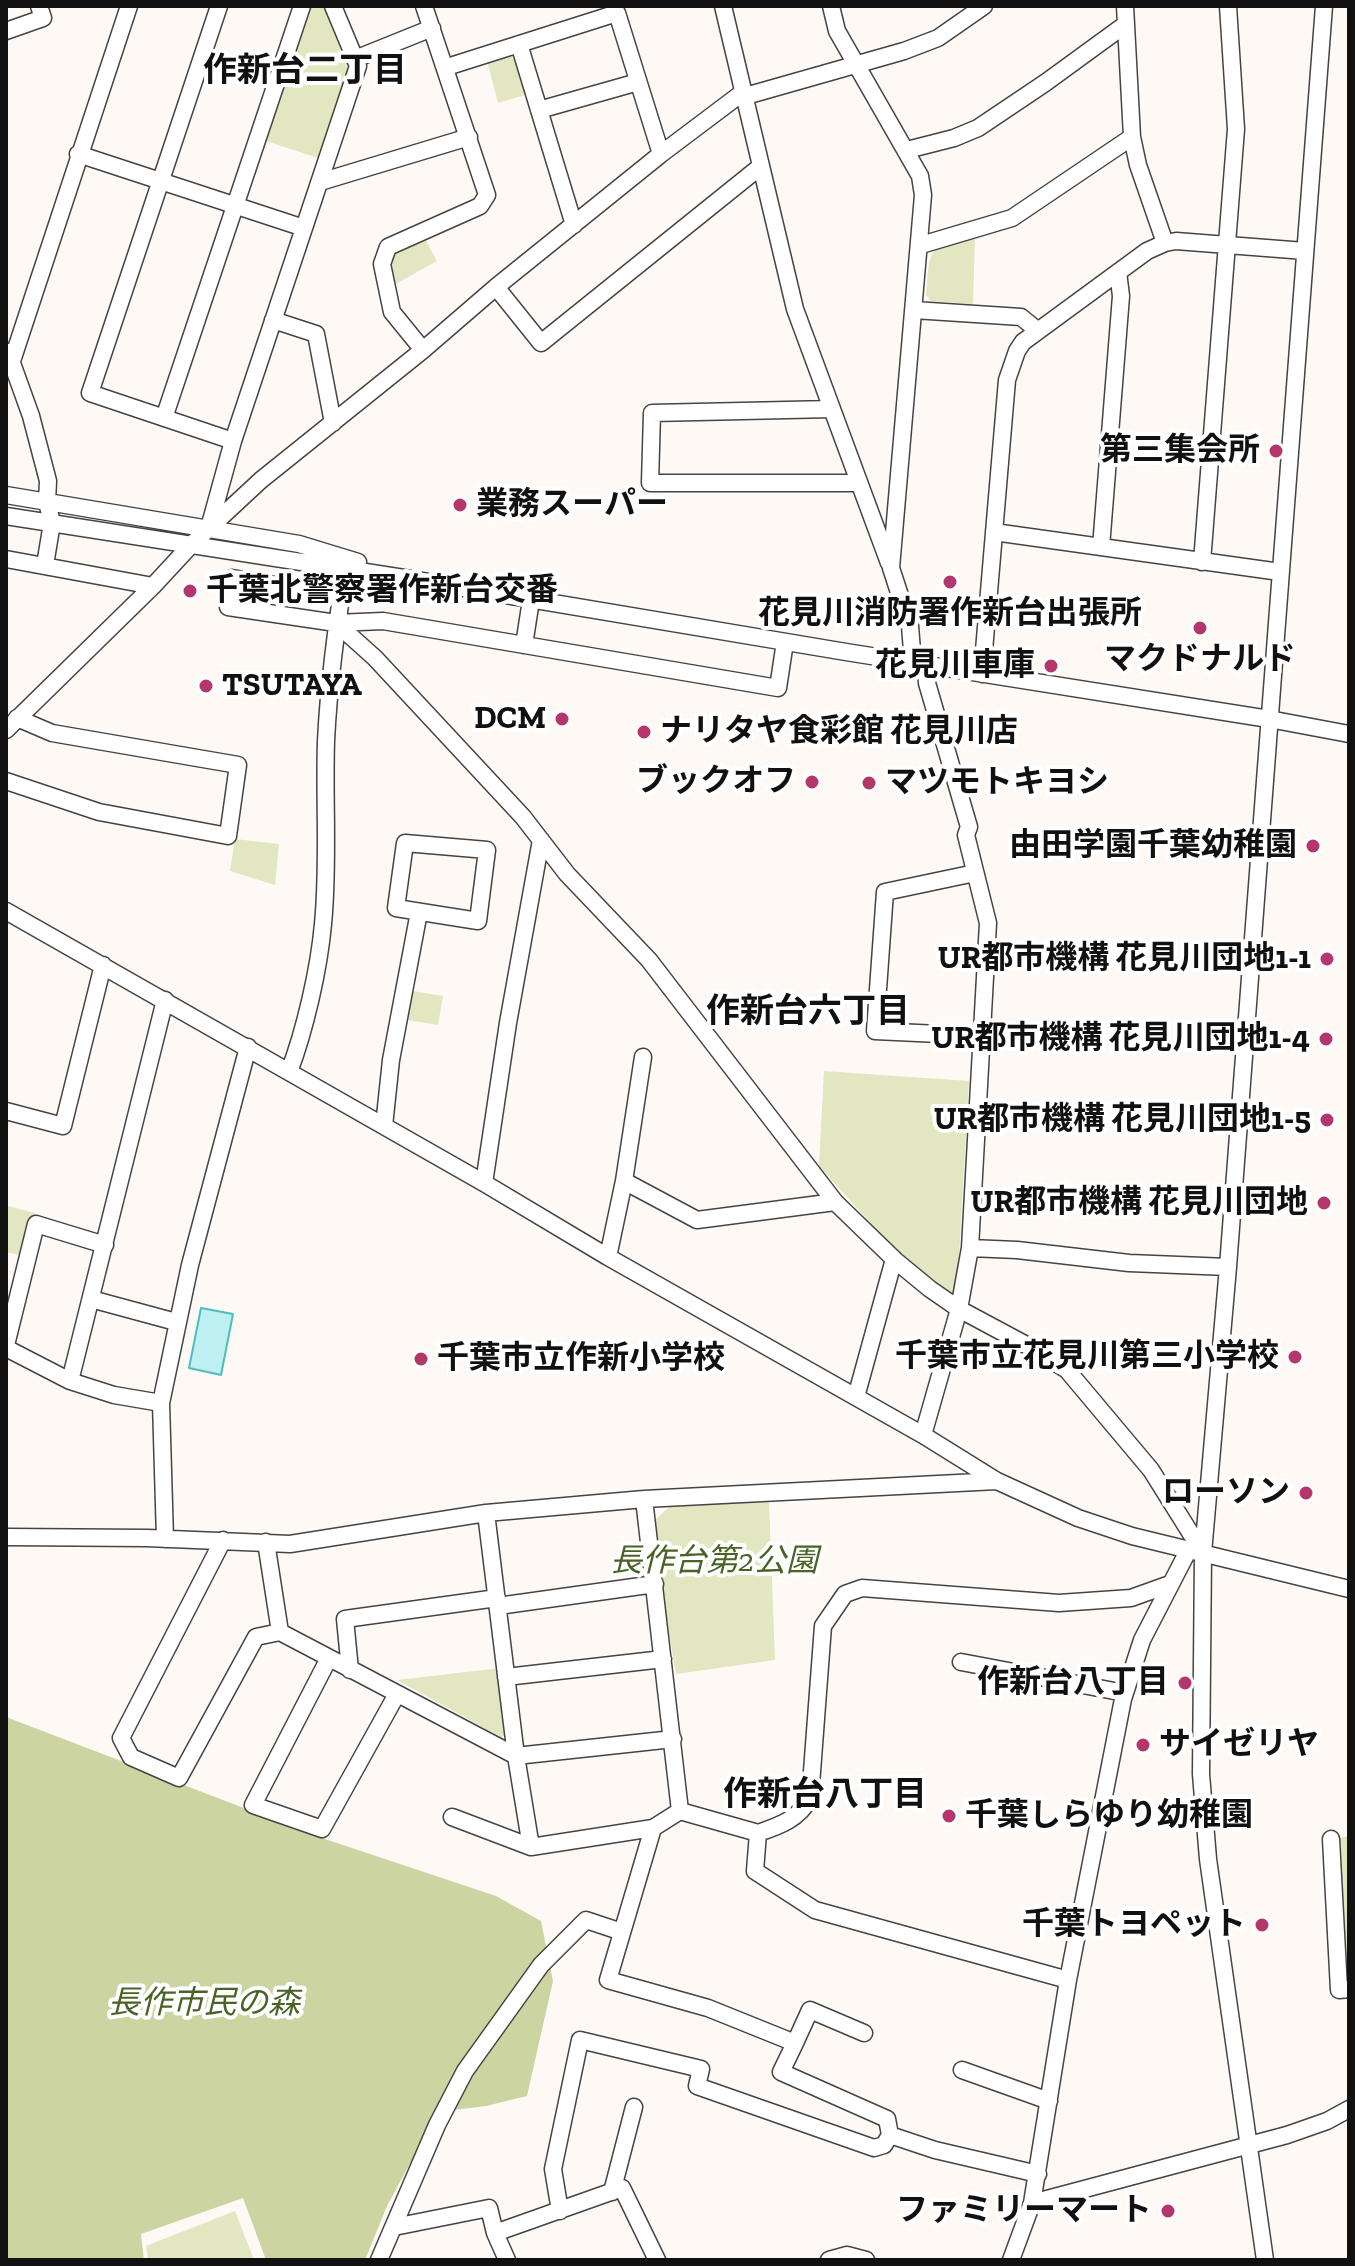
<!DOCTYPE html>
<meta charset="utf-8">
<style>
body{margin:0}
#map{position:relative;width:1355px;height:2266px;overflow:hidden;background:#fef9f5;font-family:"Zilla Slab",serif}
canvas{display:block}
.frame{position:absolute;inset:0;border:8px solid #111;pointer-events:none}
</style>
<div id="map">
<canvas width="1355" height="2266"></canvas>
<div class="frame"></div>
</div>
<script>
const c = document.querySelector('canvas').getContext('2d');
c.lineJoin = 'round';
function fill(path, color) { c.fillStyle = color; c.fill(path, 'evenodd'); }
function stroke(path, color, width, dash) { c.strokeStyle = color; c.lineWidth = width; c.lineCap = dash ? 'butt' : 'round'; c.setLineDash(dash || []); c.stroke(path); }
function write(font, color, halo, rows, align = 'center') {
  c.font = font + ' "Zilla Slab","Noto Sans JP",serif'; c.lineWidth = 8; c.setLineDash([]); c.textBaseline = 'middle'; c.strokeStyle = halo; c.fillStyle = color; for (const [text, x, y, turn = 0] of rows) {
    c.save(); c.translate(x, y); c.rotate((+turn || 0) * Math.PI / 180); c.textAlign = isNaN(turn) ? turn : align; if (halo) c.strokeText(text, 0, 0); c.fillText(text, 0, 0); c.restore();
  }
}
const green = new Path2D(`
 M 310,6 L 323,6 L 347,66 L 347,79 L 321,159 L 266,141 Z
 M 507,54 L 514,59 L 525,95 L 498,103 L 487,61 Z
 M 975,236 L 973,304 L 931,301 L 926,295 C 931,243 926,251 975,236 Z
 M 425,239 L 437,261 L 394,285 C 385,248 395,253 425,239 Z
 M 235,839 L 279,844 L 275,885 L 230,871 Z
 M 413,991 L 443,996 L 438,1025 L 408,1020 Z
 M 824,1071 L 969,1081 L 957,1291 L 952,1295 L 894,1249 L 819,1166 Z
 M 8,1206 L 35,1213 L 24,1256 L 6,1252 Z
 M 769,1502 L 775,1660 L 676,1674 L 651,1524 L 670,1506 Z
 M 501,1668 L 508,1734 L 501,1737 L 397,1680 Z
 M 1349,1836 L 1349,1980 L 1347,1981 L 1342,1974 L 1338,1838 Z
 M 235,2211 L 254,2260 L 148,2260 L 146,2246 Z`);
const forest = new Path2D(`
 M 6,1717 L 325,1839 L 496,1896 L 541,1921 L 553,1981 L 527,2096 L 486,2106 L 438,2112 L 387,2206 L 365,2260 L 266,2260 L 243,2198 L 141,2234 L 144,2260 L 6,2260 Z`);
const water = new Path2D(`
 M 201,1308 L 233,1314 L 221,1375 L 189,1368 Z`);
const minor = new Path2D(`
 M 219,6 L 90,393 L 233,441
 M 723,6 L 795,309 L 889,563
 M 831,6 L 837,31 L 920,176 L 923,195 L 891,568 L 910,626 L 913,663
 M 1125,6 L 1132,137 L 1138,165 L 1165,243
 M 6,31 L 43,18 L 39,6
 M 519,44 L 574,225
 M 355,59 L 432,28
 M 447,67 L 617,13 L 661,154
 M 742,97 L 904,51 L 938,38 L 984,6
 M 539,110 L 638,82
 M 907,150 L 954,138 L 978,128 L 1045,83 L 1126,24
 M 78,154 L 304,228
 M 320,182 L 469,137
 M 921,245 L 1012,218 L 1132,137
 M 496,287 L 541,343 L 761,166
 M 914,310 L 1021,317 L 1037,330
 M 273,320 L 316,334 L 333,423
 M 423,350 L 392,312 L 382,264 L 388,247 L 480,206 L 487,195 L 424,6
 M 8,352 L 31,416 L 48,481 L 47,502 L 52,523 L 45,565
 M 12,361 L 129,6
 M 832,409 L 652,413 L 650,483 L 858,483
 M 164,418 L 302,6
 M 6,495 L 299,544 L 358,562
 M 6,516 L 404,578 L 846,652 L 1269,719 L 1349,734
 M 209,528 L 233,441 L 358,66 L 333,6
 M 994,532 L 1280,572
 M 1101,547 L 1121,296 L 1118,272
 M 6,559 L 153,586
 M 1202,562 L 1236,129 L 1228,6
 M 341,596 L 232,578 L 228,607 L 336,623 L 383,621 L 778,688 L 785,642
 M 336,623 L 375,658 L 523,817 L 567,874 L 649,960 L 835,1202 L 896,1261 L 930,1289 L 959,1309 L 1030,1347 L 1067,1370 L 1151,1470 L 1203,1553
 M 524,645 L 531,600
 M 982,674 L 1007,380 L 1017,351 L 1023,342 L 1147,251 L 1165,243 L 1176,241 L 1305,251
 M 6,730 L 153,586 L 191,545 L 261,480 L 423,350 L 496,287 L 661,154 L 742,93
 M 6,781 L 99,812 L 228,836 L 238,765 L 52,733 L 17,718
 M 405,843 L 487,850 L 478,921 L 396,908 Z
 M 975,873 L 885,892 L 875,1031 L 982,1036
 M 6,911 L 484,1183 L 608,1257 L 923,1435 L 997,1481 L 1078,1518 L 1132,1536 L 1349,1589
 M 289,1072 C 305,1030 319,969 323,924 C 329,863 324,802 326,741 C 329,680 337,620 347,560
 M 6,1111 L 63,1126 L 103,965
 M 384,1126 L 391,1060 L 419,912
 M 624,1181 L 697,1220 L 835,1202
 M 484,1183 L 508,1023 L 541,840
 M 970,1248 L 1017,1250 L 1129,1263 L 1228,1267
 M 608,1257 L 624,1181 L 643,1057
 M 91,1299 L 176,1322
 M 6,1345 L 36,1224 L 105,1245
 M 6,1348 L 70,1381 L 114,1395 L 161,1403
 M 70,1381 L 165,1000
 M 856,1397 L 894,1259
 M 923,1435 L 959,1309 L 970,1248 L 988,923 L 966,835 L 969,827 L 927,683 L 926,665
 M 644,1499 L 680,1811 L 653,1828 L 608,1980 L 708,2008 L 795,2043 L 781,2072 L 887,2119 L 890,2135 L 935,2150 L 1038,2174
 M 486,1513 L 516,1756 L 531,1847
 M 6,1537 L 147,1538 L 290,1544 L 486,1513 L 644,1499 L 997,1481
 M 165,1539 L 161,1403 L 190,1265 L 248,1047
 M 223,1540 L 121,1738 L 131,1757 L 179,1778 L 256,1637 L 280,1632
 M 266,1542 L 280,1632 L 516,1756 L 673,1739
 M 498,1606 L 655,1584
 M 329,1658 L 253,1805 L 322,1829 L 397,1694
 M 961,1662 L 1125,1693
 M 350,1670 L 345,1619 L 497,1598
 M 506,1677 L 663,1659
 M 680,1811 L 758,1833 L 755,1871 L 815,1910 L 1068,1980
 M 452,1817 L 531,1847 L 653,1828
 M 758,1833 C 779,1826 799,1819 810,1798 L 823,1626 L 845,1594 L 862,1588 L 1059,1603 L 1131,1598 L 1170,1584
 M 1331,1839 L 1339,1990 L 1349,1989
 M 795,2043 L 810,2010 L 864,2033
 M 962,2070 L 1049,2101
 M 612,2192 L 634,2107
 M 1032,2203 L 1287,2135 L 1327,2121 L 1349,2109
 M 560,2211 L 553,2169 L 580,2040 L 701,2069 L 697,2086 L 874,2148 L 884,2145 L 890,2135
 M 394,2227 L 489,2208 L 495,2233 L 507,2260
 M 495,2233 L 622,2188 L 657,2260
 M 379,2260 L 437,2125 L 465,2071 L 541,1965 L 586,1920 L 622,1932
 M 829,2260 L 847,2255 L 866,2260
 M 1011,2260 L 1032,2203 L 1068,1980 L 1123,1699 L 1142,1640 L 1188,1551
 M 1265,2260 L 1208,1859 L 1201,1774 L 1203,1553 L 1228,1267 L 1324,6`);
const markers = [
 [1276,451,8,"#b4366a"],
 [460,505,8,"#b4366a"],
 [950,582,8,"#b4366a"],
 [190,591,8,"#b4366a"],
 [1200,628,8,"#b4366a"],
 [1051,666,8,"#b4366a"],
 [206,686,8,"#b4366a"],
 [562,719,8,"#b4366a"],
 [644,732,8,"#b4366a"],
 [812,782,8,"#b4366a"],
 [869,783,8,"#b4366a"],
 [1313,846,8,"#b4366a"],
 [1327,959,8,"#b4366a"],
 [1326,1039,8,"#b4366a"],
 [1327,1120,8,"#b4366a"],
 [1324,1203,8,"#b4366a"],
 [1295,1357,8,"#b4366a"],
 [421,1359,8,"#b4366a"],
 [1306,1493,8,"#b4366a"],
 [1185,1683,8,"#b4366a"],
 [1143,1745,8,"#b4366a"],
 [949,1816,8,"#b4366a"],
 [1262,1925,8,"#b4366a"],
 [1168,2211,8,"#b4366a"]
];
const poiNames = [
 ["第三集会所",1260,451],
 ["業務スーパー",476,505,"left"],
 ["千葉北警察署作新台交番",206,591,"left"],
 ["花見川消防署作新台出張所",950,614,"center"],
 ["マクドナルド",1200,660,"center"],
 ["花見川車庫",1035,666],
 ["TSUTAYA",222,686,"left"],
 ["DCM",546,719],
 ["ナリタヤ食彩館 花見川店",660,732,"left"],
 ["ブックオフ",796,782],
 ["マツモトキヨシ",885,783,"left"],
 ["由田学園千葉幼稚園",1297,846],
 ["UR都市機構 花見川団地1-1",1311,959],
 ["UR都市機構 花見川団地1-4",1310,1039],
 ["UR都市機構 花見川団地1-5",1311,1120],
 ["UR都市機構 花見川団地",1308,1203],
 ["千葉市立花見川第三小学校",1279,1357],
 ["千葉市立作新小学校",437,1359,"left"],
 ["ローソン",1290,1493],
 ["作新台八丁目",1169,1683],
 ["サイゼリヤ",1159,1745,"left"],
 ["千葉しらゆり幼稚園",965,1816,"left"],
 ["千葉トヨペット",1246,1925],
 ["ファミリーマート",1152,2211]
];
const parkNames = [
 ["長作台第2公園",714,1562],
 ["長作市民の森",204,2004]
];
const neighbourhoodNames = [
 ["作新台二丁目",305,71],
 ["作新台六丁目",808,1012],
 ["作新台八丁目",825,1795]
];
fill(green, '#e2e6c1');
fill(forest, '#ccd5a2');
fill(water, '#bff0f1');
stroke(water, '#4dbdc0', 2);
stroke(minor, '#444', 19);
stroke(minor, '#fff', 16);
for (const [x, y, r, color] of markers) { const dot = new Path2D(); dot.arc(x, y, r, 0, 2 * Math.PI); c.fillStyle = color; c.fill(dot); stroke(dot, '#fff', 3); }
write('bold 32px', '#111', '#fff', poiNames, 'right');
write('italic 32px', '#496326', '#fff', parkNames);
write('bold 34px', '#111', '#fff', neighbourhoodNames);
</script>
